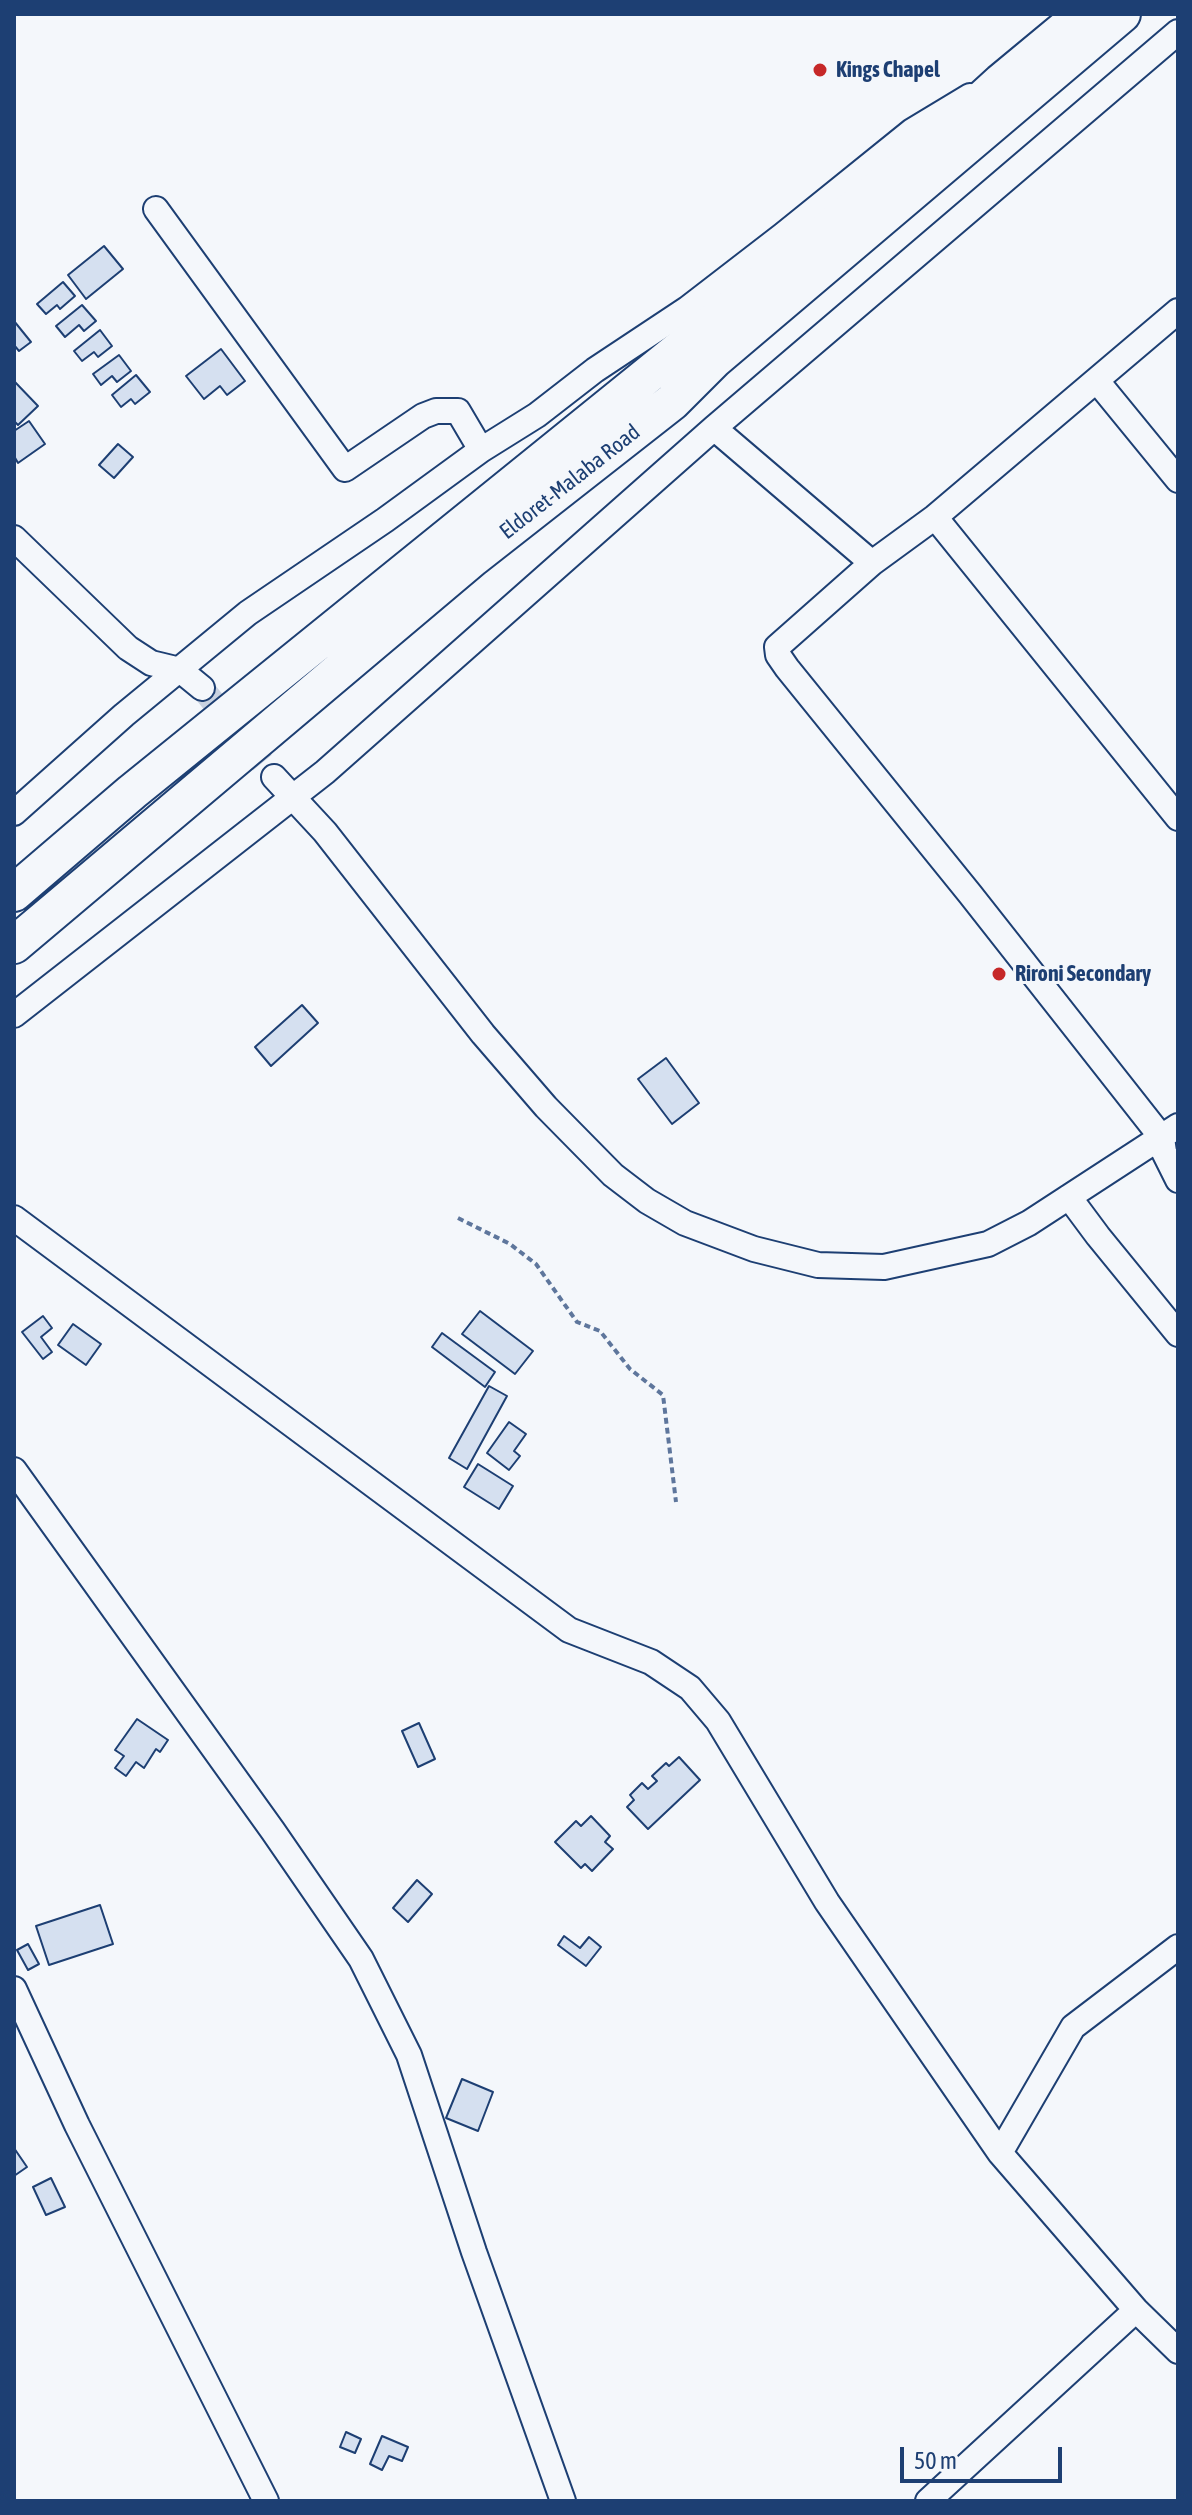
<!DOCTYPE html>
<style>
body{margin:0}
#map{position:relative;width:1192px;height:2515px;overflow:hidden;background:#f4f7fb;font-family:"Asap Condensed",sans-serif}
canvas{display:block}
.frame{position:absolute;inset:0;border:16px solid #1d3f73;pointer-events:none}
.scale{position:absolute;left:900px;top:2447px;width:162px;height:36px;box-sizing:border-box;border:4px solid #1d3f73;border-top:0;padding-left:10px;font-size:24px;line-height:28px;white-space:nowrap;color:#1d3f73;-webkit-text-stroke:6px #f4f7fb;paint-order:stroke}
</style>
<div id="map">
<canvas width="1192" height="2515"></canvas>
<div class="frame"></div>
<div class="scale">50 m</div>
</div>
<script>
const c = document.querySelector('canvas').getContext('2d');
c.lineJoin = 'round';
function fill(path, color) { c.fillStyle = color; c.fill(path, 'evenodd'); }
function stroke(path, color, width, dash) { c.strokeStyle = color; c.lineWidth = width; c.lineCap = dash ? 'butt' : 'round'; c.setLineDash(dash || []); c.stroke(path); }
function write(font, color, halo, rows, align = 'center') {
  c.font = font + ' "Asap Condensed",sans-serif'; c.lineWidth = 6; c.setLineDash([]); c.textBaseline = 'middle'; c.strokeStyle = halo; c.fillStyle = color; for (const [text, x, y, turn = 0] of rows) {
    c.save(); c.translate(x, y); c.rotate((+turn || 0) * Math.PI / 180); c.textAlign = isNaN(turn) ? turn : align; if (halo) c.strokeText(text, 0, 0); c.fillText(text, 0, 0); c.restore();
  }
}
const building = new Path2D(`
 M 104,246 L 123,269 L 86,299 L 68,275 Z
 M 63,282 L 75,296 L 60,309 L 57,305 L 46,314 L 37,304 Z
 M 82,305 L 96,321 L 84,331 L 79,325 L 65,337 L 56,326 Z
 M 14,321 L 31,342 L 19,351 L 14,345 Z
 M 100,330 L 112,346 L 98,357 L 94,352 L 82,361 L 74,351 Z
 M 221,349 L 245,381 L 227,395 L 220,386 L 204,399 L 186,376 Z
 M 119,355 L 131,371 L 117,382 L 112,376 L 101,385 L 93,374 Z
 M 136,375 L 150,392 L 135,404 L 131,399 L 121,407 L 112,395 Z
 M 14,381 L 38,406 L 18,425 L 14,421 Z
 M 29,421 L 45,444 L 18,463 L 14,456 L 14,431 Z
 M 118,444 L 133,457 L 114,478 L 99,465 Z
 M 302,1005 L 318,1023 L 271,1066 L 255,1047 Z
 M 666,1058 L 699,1103 L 672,1124 L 638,1079 Z
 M 480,1311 L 533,1351 L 515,1374 L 462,1334 Z
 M 43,1316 L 52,1328 L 41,1337 L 52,1352 L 43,1359 L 22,1332 Z
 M 73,1324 L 101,1344 L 86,1365 L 58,1345 Z
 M 442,1333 L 495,1372 L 485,1387 L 432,1347 Z
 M 489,1386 L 507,1396 L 467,1469 L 449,1458 Z
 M 509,1422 L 526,1434 L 514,1451 L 520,1456 L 509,1470 L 487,1453 Z
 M 478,1464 L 513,1486 L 499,1509 L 464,1487 Z
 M 137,1719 L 168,1740 L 160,1752 L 156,1749 L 144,1768 L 136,1762 L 126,1776 L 115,1768 L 124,1756 L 115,1750 Z
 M 419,1723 L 435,1759 L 418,1767 L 402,1731 Z
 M 679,1757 L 700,1780 L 648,1829 L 627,1807 L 634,1800 L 630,1795 L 642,1783 L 648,1789 L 657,1781 L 652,1776 L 666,1763 L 669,1766 Z
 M 591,1816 L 610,1836 L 605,1842 L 613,1849 L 592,1871 L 585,1864 L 581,1868 L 555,1842 L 576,1821 L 581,1826 Z
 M 417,1880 L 432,1894 L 408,1922 L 393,1908 Z
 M 100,1905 L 113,1944 L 49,1965 L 36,1926 Z
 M 564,1936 L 580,1948 L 589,1937 L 601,1947 L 586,1966 L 558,1945 Z
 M 28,1944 L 39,1964 L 28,1970 L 17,1950 Z
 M 462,2079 L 493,2092 L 478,2131 L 446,2118 Z
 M 14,2148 L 27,2167 L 14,2176 Z
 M 51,2178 L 65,2207 L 46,2215 L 33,2187 Z
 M 346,2432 L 361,2439 L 355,2453 L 340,2447 Z
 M 382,2436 L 408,2447 L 402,2461 L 389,2456 L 382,2470 L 370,2464 Z`);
const minorTunnel = new Path2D(`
 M 202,688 L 274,777`);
const path = new Path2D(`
 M 458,1218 L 510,1244 L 536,1264 L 577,1322 L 600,1331 L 630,1369 L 663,1395 L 676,1502`);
const minor = new Path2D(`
 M 156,209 L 345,469 L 423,416 L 436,411 L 458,411 L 481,450
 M 1178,311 L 935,517 L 872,563 L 777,647 L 778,655 L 787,668 L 970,894 L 1162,1138 L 1164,1152 L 1178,1180
 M 1097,381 L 1178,480
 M 714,428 L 872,563
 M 935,517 L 1178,818
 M 14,538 L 128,648 L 151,663 L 180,670 L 202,688
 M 274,777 L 325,832 L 483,1034 L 546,1107 L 613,1175 L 647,1201 L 685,1223 L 754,1249 L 818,1265 L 884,1267 L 988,1244 L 1029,1223 L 1178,1126
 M 14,813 L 124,715 L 248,613 L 385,520 L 481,450 L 537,415 L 595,370 L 687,309 L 783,235 L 912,131 L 970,96
 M 14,1015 L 325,772 L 714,428 L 1178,32
 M 1069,1197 L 1098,1236 L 1178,1334
 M 14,1218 L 569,1630 L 651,1662 L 690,1688 L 718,1721 L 827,1902 L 1000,2153 L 1136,2310 L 1178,2351
 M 14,1470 L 273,1831 L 361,1959 L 409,2055 L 474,2252 L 563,2501
 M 14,1989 L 77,2125 L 266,2501
 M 1000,2153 L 1073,2027 L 1178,1947
 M 928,2501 L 1136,2310`);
const highway = new Path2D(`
 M 14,893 L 132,792 L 931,146 L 1001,82 L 1083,14
 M 14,945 L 473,558 L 672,402 L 714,360 L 1122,14`);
const markers = [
 [820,70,8,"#c62828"],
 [999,974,8,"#c62828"]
];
const poiNames = [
 ["Kings Chapel",836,70],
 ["Rironi Secondary",1015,974]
];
const streetNames = [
 ["Eldoret-Malaba Road",570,482,-38]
];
fill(building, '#d5e0f0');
stroke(building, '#1d3f73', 2);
stroke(minorTunnel, '#c9d2e0', 24, [24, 12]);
stroke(minor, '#1d3f73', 28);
stroke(highway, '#1d3f73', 40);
stroke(path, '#5e769c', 4, [6, 4]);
stroke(minor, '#f4f7fb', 24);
stroke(highway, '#f4f7fb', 36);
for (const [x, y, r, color] of markers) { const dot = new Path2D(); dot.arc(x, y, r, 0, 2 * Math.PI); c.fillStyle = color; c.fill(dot); stroke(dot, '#f4f7fb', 3); }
write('bold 22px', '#1d3f73', '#f4f7fb', poiNames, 'left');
write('22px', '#1d3f73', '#f4f7fb', streetNames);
</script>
